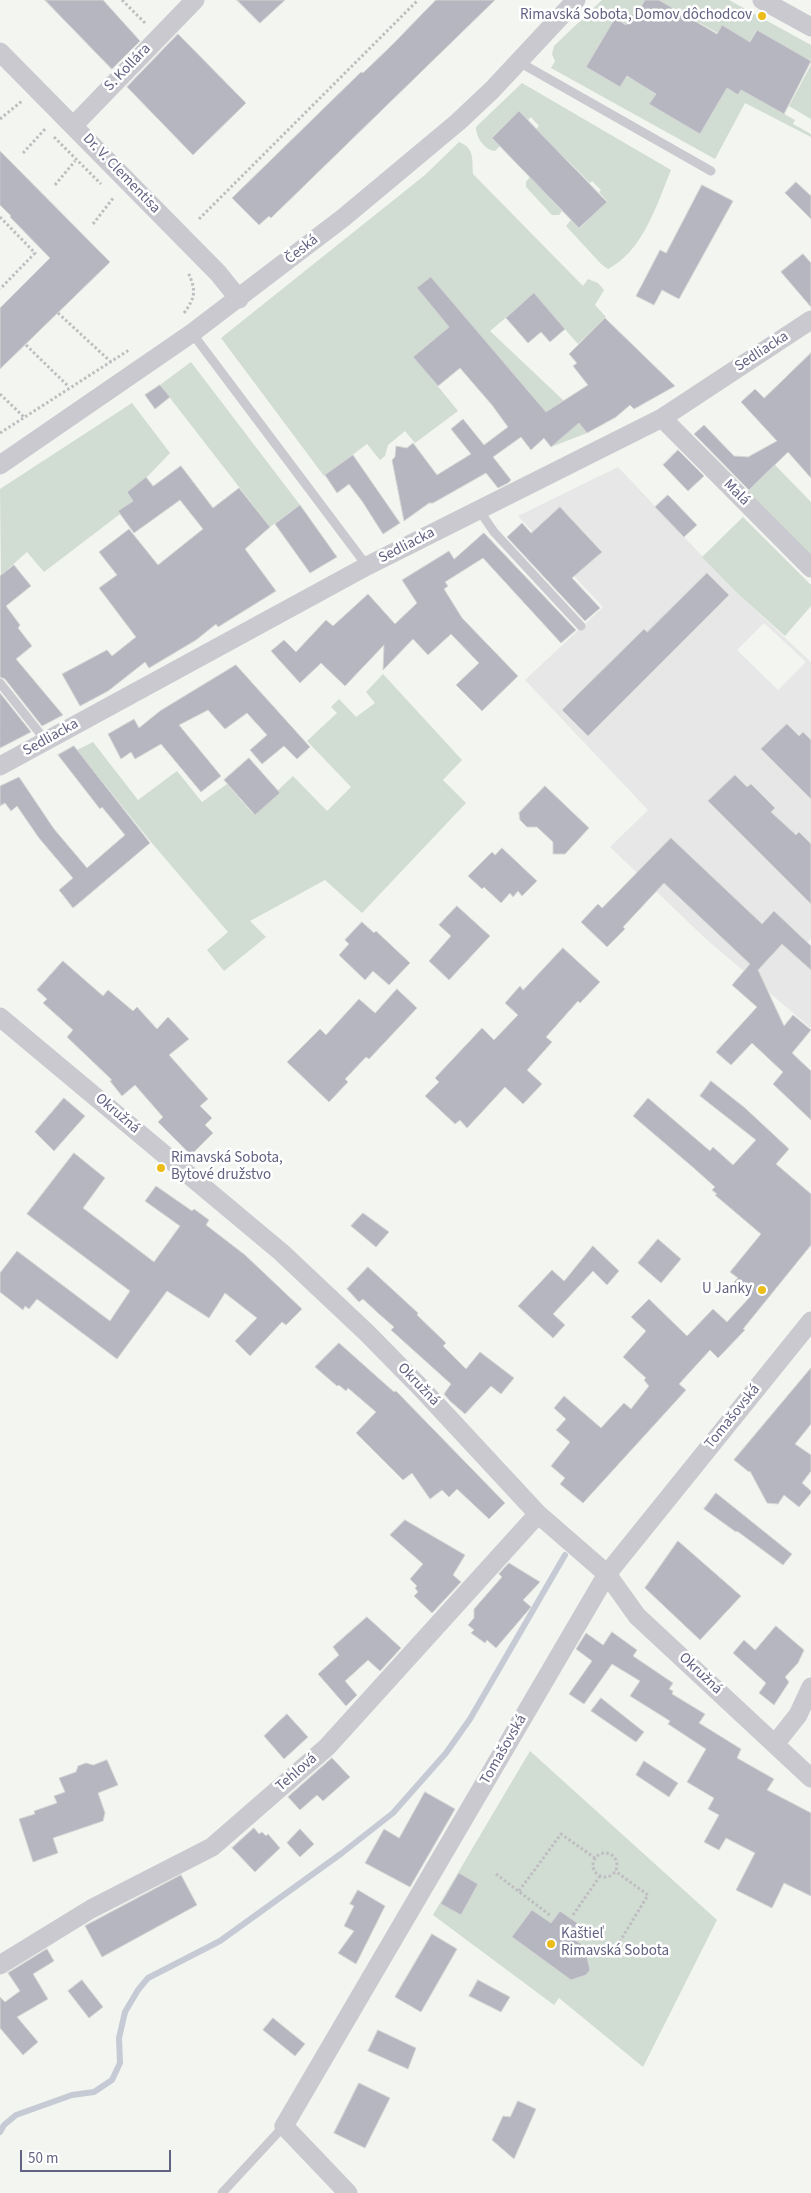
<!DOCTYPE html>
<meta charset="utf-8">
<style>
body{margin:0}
#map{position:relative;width:811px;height:2193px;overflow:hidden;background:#f2f5f0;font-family:"Source Sans 3",sans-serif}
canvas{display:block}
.scale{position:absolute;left:20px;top:2150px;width:151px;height:22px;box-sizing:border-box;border:2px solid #626283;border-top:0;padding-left:6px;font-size:15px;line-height:18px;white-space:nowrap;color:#626283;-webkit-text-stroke:4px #fff;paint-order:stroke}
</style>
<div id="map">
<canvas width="811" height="2193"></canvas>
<div class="scale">50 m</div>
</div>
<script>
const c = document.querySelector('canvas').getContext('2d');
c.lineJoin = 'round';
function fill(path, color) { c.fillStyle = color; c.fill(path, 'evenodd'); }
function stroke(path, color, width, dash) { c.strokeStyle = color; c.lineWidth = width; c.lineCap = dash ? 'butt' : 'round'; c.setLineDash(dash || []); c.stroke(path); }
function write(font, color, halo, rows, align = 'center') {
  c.font = font + ' "Source Sans 3",sans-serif'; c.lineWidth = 5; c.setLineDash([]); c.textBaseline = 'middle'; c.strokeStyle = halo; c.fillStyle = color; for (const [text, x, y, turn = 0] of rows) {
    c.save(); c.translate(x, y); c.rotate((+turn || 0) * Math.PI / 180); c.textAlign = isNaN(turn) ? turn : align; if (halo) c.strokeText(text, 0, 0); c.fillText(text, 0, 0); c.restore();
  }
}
const built = new Path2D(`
 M 618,467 L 737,593 L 811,662 L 811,844 L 799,832 L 796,835 L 771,812 L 775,807 L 751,784 L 747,787 L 735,775 L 708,801 L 805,898 L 811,892 L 811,938 L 796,956 L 811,970 L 811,1028 L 707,940 L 610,847 L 648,810 L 525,680 L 603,607 L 518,516 ZM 560,507 L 602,551 L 579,572 L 536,528 ZM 707,573 L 729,595 L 588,736 L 562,710 L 647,632 ZM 764,623 L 806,662 L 778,690 L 737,650 Z`);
const green = new Path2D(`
 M 602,0 L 645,0 L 637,14 L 634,12 L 626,25 L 615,18 L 586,67 L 620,87 L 626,77 L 630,78 L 639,62 L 652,92 L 656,94 L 650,104 L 713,80 L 738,95 L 741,90 L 795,120 L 793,124 L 811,134 L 811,137 L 745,103 L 715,159 L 551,68 L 555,61 L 552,54 L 554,46 Z
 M 659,0 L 729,0 L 811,45 L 811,60 L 806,58 L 781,103 L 781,44 L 756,30 L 746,49 Z
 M 811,65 L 811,119 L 789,106 Z
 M 522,83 L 671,170 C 657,204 643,251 608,269 L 601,264 L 566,226 L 571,220 L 580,228 L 607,201 L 599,192 L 601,190 L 592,181 L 590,183 L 536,129 L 539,126 L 531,117 L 528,120 L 519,111 L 492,137 L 500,146 L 495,151 C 484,150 476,137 476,127 Z
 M 459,142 C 475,148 472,160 473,174 L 583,286 L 588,279 L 598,283 L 604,290 L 595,305 L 606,317 L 578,344 L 534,294 L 490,331 L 564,401 L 587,433 L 551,447 L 448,328 L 414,357 L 458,411 L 415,443 L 405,431 L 388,445 L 385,456 L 380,460 L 367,444 L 324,476 L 221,338 L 425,175 Z
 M 530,177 L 562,211 L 559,215 L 552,215 L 526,187 L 526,182 Z
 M 191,362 L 300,505 L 270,527 L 160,385 Z
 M 132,403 L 170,453 L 147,477 L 127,492 L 133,501 L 118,511 L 120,514 L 44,572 L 27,552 L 1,575 L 0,489 Z
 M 775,465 L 811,502 L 811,558 L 745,494 Z
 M 743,517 L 811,585 L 811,606 L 785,636 L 737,593 L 702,557 Z
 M 383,674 L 462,760 L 443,780 L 466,803 L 362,913 L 325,880 L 250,921 L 266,937 L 224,971 L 207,950 L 228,932 L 151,842 L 77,750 L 93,742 L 138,800 L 177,771 L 202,802 L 227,784 L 253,814 L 293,776 L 327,811 L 351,787 L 307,741 L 337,713 L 331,707 L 339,699 L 356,717 L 375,703 L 366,692 Z
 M 530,1751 L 717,1920 L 643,2067 L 559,1998 L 554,2005 L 433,1915 Z`);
const stream = new Path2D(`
 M 0,2132 L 4,2125 L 16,2115 L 72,2095 L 94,2092 L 112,2080 L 120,2063 L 119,2038 L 125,2012 L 138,1990 L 148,1978 L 220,1941 L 342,1853 L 393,1813 L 446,1753 L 470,1719 L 565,1555`);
const building = new Path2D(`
 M 45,0 L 103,0 L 140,41 L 112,69 Z
 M 237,0 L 285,0 L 260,23 Z
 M 436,0 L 495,0 L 271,218 L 269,216 L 259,225 L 232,198 L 361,72 L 363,73 L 393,44 Z
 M 645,0 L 659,0 L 717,34 L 722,25 L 750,42 L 757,30 L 811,61 L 784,114 L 741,90 L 738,95 L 727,88 L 700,134 L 649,104 L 656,94 L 627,76 L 620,87 L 586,67 L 615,18 L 626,25 L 634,12 L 637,14 Z
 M 178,34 L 246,103 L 193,155 L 127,87 Z
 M 519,111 L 607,202 L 579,228 L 492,138 Z
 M 0,151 L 110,262 L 0,369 L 0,308 L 50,258 L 10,217 L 11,216 L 0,205 Z
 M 796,182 L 811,196 L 811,219 L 785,193 Z
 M 702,185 L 733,201 L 679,299 L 662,290 L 654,305 L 636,296 L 660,250 L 666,253 Z
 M 803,254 L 811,263 L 811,307 L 781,272 Z
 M 431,277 L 546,412 L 588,385 L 573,366 L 577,363 L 569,354 L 605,318 L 675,386 L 634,409 L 630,405 L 616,417 L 587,433 L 579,423 L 551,447 L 544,438 L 531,450 L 521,437 L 493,457 L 511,480 L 508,483 L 498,488 L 486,473 L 433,503 L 429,503 L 404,521 L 392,460 L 395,457 L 396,446 L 407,448 L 413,443 L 437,475 L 471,454 L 451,429 L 463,419 L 484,445 L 508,427 L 492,405 L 460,368 L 438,386 L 413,357 L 449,327 L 417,288 Z
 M 534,293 L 565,329 L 550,342 L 541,332 L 528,343 L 506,318 Z
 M 811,353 L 811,478 L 788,452 L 749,490 L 694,434 L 704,425 L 734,456 L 748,457 L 777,441 L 741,402 L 755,389 L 764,398 Z
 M 160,385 L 170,397 L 155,409 L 145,395 Z
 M 678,450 L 704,476 L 688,491 L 663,465 Z
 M 353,455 L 400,523 L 383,534 L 362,501 L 349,484 L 337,493 L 325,475 Z
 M 181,466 L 213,508 L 239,488 L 270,527 L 245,549 L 276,591 L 218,627 L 216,624 L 196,640 L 149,668 L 145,662 L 108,691 L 80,706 L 62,674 L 107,650 L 112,656 L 136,637 L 99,588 L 117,575 L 99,552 L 129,529 L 158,565 L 203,529 L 180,500 L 134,533 L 118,511 L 133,501 L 127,492 L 146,477 L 153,486 Z
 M 668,495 L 697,525 L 684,537 L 655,507 Z
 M 300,505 L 337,557 L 310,573 L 275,524 Z
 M 560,507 L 602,552 L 572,578 L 600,608 L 585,621 L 507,537 L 522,523 L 531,533 Z
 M 484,533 L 576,630 L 561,643 L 483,558 L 445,582 L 448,586 L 444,589 L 462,618 L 518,676 L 482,711 L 456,685 L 479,663 L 451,634 L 428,655 L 413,639 L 383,670 L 384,645 L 345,686 L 321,663 L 300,683 L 271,651 L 284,640 L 296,652 L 326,620 L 333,626 L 368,594 L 395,624 L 417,603 L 402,580 L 449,551 L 454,559 Z
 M 14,565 L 31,586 L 6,606 L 20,625 L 18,628 L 32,646 L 16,659 L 63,715 L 42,726 L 5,679 L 0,677 L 0,576 Z
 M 707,573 L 729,595 L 588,736 L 562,710 L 644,629 L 647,632 Z
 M 236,665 L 310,747 L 297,759 L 284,746 L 262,764 L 250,750 L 267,735 L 247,713 L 225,729 L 208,710 L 179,725 L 221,776 L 201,792 L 161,744 L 135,759 L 131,752 L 121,759 L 108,734 L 134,719 L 139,728 L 160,711 Z
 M 0,693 L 31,732 L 0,748 Z
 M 787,724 L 799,736 L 803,732 L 811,740 L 811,799 L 761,749 Z
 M 74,746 L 150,843 L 73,908 L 59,890 L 73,878 L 39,838 L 17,806 L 11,811 L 5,803 L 0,806 L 0,786 L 19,777 L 54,829 L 87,868 L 125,835 L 102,807 L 100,809 L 58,755 Z
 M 249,758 L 280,793 L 255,815 L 224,780 Z
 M 735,775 L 747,787 L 751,784 L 775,808 L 771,812 L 796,835 L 799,832 L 811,844 L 811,904 L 708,801 Z
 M 545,786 L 589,828 L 565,854 L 553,854 L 553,842 L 537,827 L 527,827 L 520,820 L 519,813 Z
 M 671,838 L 762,924 L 774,911 L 811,946 L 811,970 L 782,944 L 758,970 L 784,1026 L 793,1015 L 811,1030 L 792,1053 L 811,1071 L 811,1120 L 773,1084 L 783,1072 L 752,1043 L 731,1065 L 716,1052 L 757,1007 L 732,985 L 750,964 L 664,883 L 623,927 L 625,929 L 607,947 L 581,922 L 598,904 L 602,908 Z
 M 502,848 L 537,881 L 522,896 L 518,891 L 513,897 L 510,893 L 501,903 L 484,887 L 482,889 L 468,876 L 492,852 L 495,855 Z
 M 457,906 L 490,936 L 449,980 L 429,961 L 451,936 L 439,925 Z
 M 362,922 L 374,933 L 376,931 L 410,963 L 389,985 L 373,971 L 365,980 L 339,955 L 349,944 L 345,940 Z
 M 563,948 L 600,982 L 580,1003 L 578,1001 L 546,1037 L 552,1042 L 527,1070 L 542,1084 L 523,1104 L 505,1087 L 467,1128 L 460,1120 L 455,1124 L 425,1096 L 439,1082 L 435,1078 L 482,1028 L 494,1040 L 518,1015 L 505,1003 L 520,986 L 523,990 Z
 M 63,961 L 103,996 L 108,990 L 133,1011 L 137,1007 L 157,1029 L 168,1017 L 189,1039 L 169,1055 L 208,1099 L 200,1106 L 212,1118 L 205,1125 L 213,1133 L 191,1155 L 158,1122 L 163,1117 L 135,1085 L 122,1096 L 110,1081 L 112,1080 L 67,1037 L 73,1030 L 43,1003 L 47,999 L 37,990 Z
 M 397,989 L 417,1008 L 369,1059 L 366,1057 L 345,1079 L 348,1082 L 329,1102 L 287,1062 L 320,1029 L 326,1035 L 359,999 L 375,1013 Z
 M 711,1081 L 745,1108 L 789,1149 L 776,1164 L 811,1194 L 811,1245 L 743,1329 L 745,1330 L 718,1358 L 710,1350 L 679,1384 L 686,1390 L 583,1503 L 560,1484 L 565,1478 L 551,1466 L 570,1442 L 556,1430 L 566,1419 L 554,1408 L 564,1396 L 601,1428 L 624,1403 L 631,1409 L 649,1386 L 644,1380 L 646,1378 L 623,1357 L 646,1331 L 631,1317 L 649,1299 L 687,1336 L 713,1309 L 727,1322 L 749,1298 L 743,1294 L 745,1291 L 734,1282 L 738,1278 L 730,1272 L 761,1234 L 715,1195 L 717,1194 L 712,1190 L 715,1187 L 695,1169 L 633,1116 L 648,1098 L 710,1151 L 713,1147 L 733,1165 L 756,1140 L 700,1096 Z
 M 64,1098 L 85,1116 L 54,1151 L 35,1132 Z
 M 74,1153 L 105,1178 L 83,1208 L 154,1262 L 180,1226 L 145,1201 L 156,1186 L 192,1211 L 194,1209 L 209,1220 L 206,1225 L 245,1255 L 302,1309 L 286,1325 L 282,1322 L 250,1356 L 235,1341 L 257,1318 L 225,1293 L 209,1318 L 167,1291 L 117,1359 L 37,1299 L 29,1309 L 25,1306 L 23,1310 L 0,1292 L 0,1273 L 17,1251 L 110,1321 L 130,1291 L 27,1214 Z
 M 363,1213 L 389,1232 L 376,1247 L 351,1226 Z
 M 658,1239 L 681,1259 L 661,1283 L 638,1263 Z
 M 593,1246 L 619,1271 L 607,1285 L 593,1271 L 553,1314 L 565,1325 L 553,1338 L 518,1306 L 552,1270 L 564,1281 Z
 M 368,1267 L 418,1313 L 417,1315 L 446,1343 L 443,1346 L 466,1369 L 480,1352 L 514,1378 L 501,1394 L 491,1386 L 465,1414 L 450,1401 L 444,1394 L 451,1384 L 391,1330 L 394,1327 L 378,1313 L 363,1299 L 359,1302 L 347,1289 Z
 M 339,1343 L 394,1392 L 396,1391 L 505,1503 L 489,1519 L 457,1489 L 449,1497 L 442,1490 L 430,1499 L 412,1473 L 403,1480 L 356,1433 L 376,1412 L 348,1388 L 346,1391 L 339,1385 L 337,1386 L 315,1367 Z
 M 811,1368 L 811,1424 L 795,1444 L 811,1455 L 811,1471 L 802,1483 L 811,1491 L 811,1493 L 799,1507 L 784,1495 L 778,1504 L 767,1503 L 750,1471 L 749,1472 L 734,1460 Z
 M 716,1493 L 792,1554 L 783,1565 L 737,1531 L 736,1532 L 704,1509 Z
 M 405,1520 L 465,1555 L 453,1575 L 461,1582 L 432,1613 L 414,1596 L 418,1592 L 415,1588 L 417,1586 L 410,1579 L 423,1564 L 390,1535 Z
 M 678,1541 L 741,1596 L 700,1640 L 645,1588 Z
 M 509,1563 L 540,1582 L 523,1600 L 531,1607 L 496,1648 L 487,1640 L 485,1643 L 471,1633 L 474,1630 L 468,1625 L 474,1618 L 474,1609 L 502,1577 L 499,1574 Z
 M 367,1617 L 401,1648 L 380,1671 L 368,1660 L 345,1681 L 357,1695 L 346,1706 L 318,1674 L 339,1655 L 333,1647 Z
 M 776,1626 L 804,1650 L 798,1663 L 785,1677 L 789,1682 L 774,1705 L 759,1693 L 766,1683 L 733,1653 L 744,1640 L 755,1650 Z
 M 612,1632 L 637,1650 L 633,1656 L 673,1683 L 669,1689 L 673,1691 L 672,1694 L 705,1714 L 699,1723 L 741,1749 L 737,1758 L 774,1779 L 767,1790 L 811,1813 L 811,1896 L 784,1883 L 772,1908 L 736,1890 L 755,1853 L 726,1838 L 719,1850 L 704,1842 L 719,1815 L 708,1809 L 714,1798 L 687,1782 L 706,1749 L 668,1724 L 670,1721 L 630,1696 L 640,1681 L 612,1664 L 584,1704 L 569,1694 L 592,1661 L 576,1649 L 586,1633 L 603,1645 Z
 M 601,1698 L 644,1732 L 636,1742 L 591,1711 Z
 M 287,1714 L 308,1737 L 284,1759 L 264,1736 Z
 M 332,1758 L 350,1777 L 323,1801 L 317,1795 L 300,1810 L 288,1797 Z
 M 107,1760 L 118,1785 L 98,1793 L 105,1813 L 103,1821 L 53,1838 L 58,1853 L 33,1862 L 19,1819 L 35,1814 L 34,1811 L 57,1803 L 54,1796 L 65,1792 L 59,1778 L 76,1772 L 78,1766 L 86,1763 L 93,1765 Z
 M 644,1761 L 678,1783 L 669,1797 L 636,1775 Z
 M 425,1792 L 455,1809 L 410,1887 L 365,1863 L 384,1829 L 399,1838 Z
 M 254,1828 L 259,1834 L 262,1832 L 266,1836 L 268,1834 L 280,1848 L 255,1872 L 232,1848 Z
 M 300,1829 L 314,1844 L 300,1857 L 287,1843 Z
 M 459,1873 L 478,1884 L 461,1915 L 441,1904 Z
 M 181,1875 L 197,1905 L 102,1957 L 85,1926 Z
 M 358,1890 L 385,1906 L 356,1964 L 338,1953 L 354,1931 L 344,1926 L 354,1906 L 350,1904 Z
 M 532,1910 L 551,1923 L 560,1911 L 580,1925 L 571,1937 L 591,1951 L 587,1957 L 590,1970 L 586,1975 L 571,1980 L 512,1937 Z
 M 432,1934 L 457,1949 L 421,2012 L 395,1997 Z
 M 47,1949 L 54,1961 L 33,1974 L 48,1999 L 17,2017 L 38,2042 L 23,2055 L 0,2028 L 0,1997 L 5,2002 L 20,1991 L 8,1973 Z
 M 82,1980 L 103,2007 L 89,2018 L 68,1991 Z
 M 478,1980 L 510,1997 L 501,2012 L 469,1996 Z
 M 273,2018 L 305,2044 L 295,2056 L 263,2030 Z
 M 378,2030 L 416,2048 L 408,2069 L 368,2051 Z
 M 359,2083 L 390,2098 L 365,2148 L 334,2133 Z
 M 518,2101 L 536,2109 L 514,2159 L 492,2140 L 503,2116 L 510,2117 Z`);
const path = new Path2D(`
 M 122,0 L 146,24
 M 0,119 L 22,101
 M 54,137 L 101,184
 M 23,153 L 46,128
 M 55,185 L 75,161
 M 0,217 L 35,253 L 0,289
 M 199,219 L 418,0
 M 93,224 L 114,197
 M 58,313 L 111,362
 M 184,313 C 196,297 196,290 188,272
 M 26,345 L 69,387
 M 0,394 L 25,418
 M 0,433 L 129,350
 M593 1865a12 12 0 1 1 24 0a12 12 0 1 1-24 0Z
 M 496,1874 L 551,1916
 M 519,1891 L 561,1834 L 595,1858
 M 573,1915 L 600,1876
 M 605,1950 L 611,1956 L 648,1895 L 615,1871`);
const lane = new Path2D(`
 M 519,62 L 711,171
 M 192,333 L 367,566
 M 479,510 L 494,532 L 581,626
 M 0,683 L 46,741
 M 222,2193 L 284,2126`);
const street = new Path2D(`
 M 762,0 L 811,27
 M 0,52 L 218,273 L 239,299
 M 74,125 L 195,0
 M 662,418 L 811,568
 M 0,465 L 192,333 L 343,218 L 458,122 L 492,90 L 576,0
 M 0,766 L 367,566 L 662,418 L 811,320
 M 0,1017 L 281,1252 L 367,1333 L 421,1388 L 538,1514 L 607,1574 L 637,1616 L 811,1778
 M 775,1744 L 798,1715 L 811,1687
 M 0,1965 L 91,1909 L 212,1847 L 327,1747 L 538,1514
 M 348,2193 L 284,2126 L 607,1574 L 811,1321`);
const markers = [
 [762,16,5,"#ecbc19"],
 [161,1168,5,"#ecbc19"],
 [762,1290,5,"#ecbc19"],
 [551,1944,5,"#ecbc19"]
];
const poiNames = [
 ["Rimavská Sobota, Domov dôchodcov",752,16],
 ["Rimavská Sobota,",171,1159,"left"],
 ["Bytové družstvo",171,1176,"left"],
 ["U Janky",752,1290],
 ["Kaštieľ",561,1935,"left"],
 ["Rimavská Sobota",561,1952,"left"]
];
const streetNames = [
 ["S. Kollára",128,68,-46],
 ["Dr. V. Clementisa",121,174,46],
 ["Česká",302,250,-38],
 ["Sedliacka",762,352,-33],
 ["Malá",736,493,45],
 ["Sedliacka",407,546,-27],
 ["Sedliacka",51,738,-29],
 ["Okružná",117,1114,40],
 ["Okružná",418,1385,46],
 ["Tomašovská",733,1417,-51],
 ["Okružná",700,1674,43],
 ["Tomašovská",504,1750,-60],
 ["Tehlová",297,1773,-41]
];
fill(built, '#e6e7e6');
fill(green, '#d1dcd3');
stroke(stream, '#c6cad4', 6);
fill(building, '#b5b6c0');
stroke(building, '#d4d6d3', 1);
stroke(path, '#bebec1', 3, [2.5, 2.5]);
stroke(lane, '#c9c9cf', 9);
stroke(street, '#c9c9cf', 19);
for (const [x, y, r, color] of markers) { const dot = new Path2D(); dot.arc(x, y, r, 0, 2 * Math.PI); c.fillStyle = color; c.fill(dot); stroke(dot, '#fff', 2); }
write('15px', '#626283', '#fff', poiNames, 'right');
write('15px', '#626283', '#fff', streetNames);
</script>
